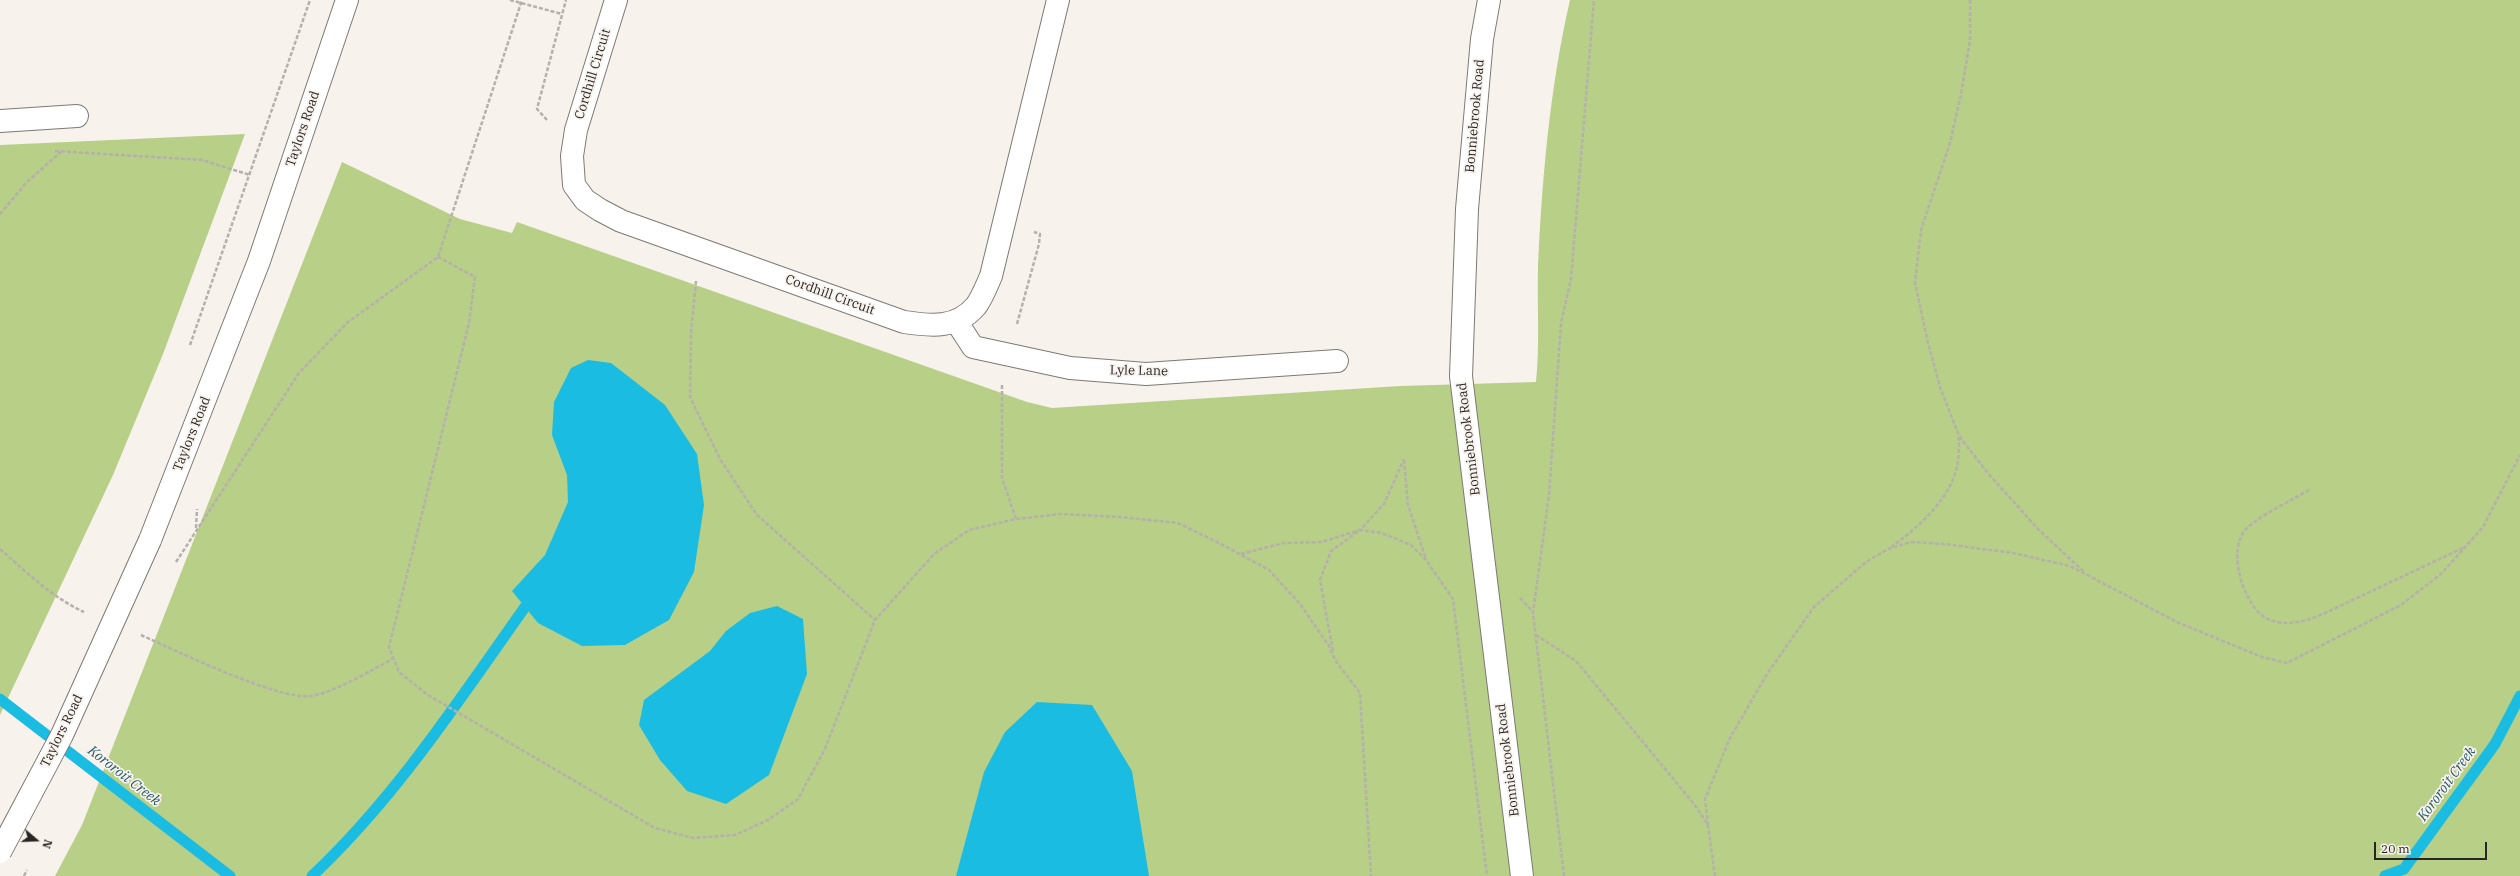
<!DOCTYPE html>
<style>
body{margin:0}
#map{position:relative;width:2520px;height:876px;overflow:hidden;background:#f8f2ed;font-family:"IBM Plex Serif",serif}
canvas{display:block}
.north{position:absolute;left:16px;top:820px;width:40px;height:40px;-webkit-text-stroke:3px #f8f2ed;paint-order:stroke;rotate:109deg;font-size:11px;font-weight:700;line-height:16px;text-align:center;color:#282625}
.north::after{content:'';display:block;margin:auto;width:14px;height:18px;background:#282625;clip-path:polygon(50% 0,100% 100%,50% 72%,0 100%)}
.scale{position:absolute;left:2374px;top:842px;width:113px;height:18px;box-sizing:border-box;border:2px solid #282625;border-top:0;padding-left:5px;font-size:12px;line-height:14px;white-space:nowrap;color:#282625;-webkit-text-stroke:3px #f8f2ed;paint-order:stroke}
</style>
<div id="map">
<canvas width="2520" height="876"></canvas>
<div class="north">N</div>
<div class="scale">20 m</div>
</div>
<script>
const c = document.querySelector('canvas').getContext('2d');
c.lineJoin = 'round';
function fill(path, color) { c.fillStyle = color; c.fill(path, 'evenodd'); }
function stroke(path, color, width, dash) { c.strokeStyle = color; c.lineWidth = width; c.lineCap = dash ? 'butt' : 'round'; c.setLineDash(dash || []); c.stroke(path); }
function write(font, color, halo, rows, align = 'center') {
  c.font = font + ' "IBM Plex Serif",serif'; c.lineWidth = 3.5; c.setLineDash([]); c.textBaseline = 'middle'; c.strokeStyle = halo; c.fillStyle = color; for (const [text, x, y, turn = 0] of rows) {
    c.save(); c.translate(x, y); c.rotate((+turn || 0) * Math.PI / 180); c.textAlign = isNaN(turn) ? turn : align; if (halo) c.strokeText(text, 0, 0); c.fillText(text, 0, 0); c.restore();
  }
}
const green = new Path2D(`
 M 1570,0 L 2520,0 L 2520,876 L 55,876 L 82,825 L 342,162 L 460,219 L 512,233 L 517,222 L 1027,402 L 1052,408 L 1400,386 L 1536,382 C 1540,345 1537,305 1538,267 C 1542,178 1550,87 1570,0 Z
 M 245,134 L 163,354 L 113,475 L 0,715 L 0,145 Z`);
const water = new Path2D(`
 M 588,360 L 611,363 L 665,405 L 697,454 L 704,505 L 694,572 L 669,620 L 625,645 L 582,646 L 538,623 L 512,591 L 545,555 L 568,502 L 567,475 L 552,435 L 554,402 L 571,368 Z
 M 777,606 L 803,619 L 807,674 L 769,775 L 726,804 L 687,791 L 660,760 L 639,725 L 644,700 L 710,651 L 726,631 L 750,613 Z
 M 1037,702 L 1092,705 L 1132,771 L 1149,876 L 956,876 L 984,772 L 1005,732 Z`);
const stream = new Path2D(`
 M 0,699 L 230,876
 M 312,876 C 396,797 459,700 525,607
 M 2385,876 L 2404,869 L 2495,744 L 2520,696`);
const path = new Path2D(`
 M 510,0 L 562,14
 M 1970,0 L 1970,41 L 1961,94 L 1950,143 L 1921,230 L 1915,282 L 1927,339 L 1940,387 L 1959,436 L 1987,472 L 2038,529 L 2083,571
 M 547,120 L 537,109 L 566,0
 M 55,151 L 202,160 L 250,175
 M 0,214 L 27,182 L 62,151
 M 438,257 L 475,277 L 469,323 L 389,647 L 399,672 L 428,695 L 655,828 L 693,838 L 735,835 L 768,820 L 798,799 L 825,749 L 875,620 L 934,554 L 969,530 L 1016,519 L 1061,514 L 1120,517 L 1178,523 L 1225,546 L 1269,570 L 1300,604 L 1329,646 L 1335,660 L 1360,693 L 1371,876
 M 696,281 L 691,333 L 690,397 L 720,459 L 757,515 L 875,620
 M 1017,324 L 1039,244 L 1040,234 L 1034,232
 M 190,345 L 310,0
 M 1002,385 L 1002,478 L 1016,519
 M 1404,460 L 1408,505 L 1426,559
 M 2309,490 C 2292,500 2261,515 2247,528 C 2225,549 2244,610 2270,620 C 2289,627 2306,621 2323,614 L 2465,547
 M 196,528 L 197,509
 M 1891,547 C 1918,528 1953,497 1958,461 C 1959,453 1959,444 1959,436
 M 0,549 C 26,572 53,598 84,612
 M 1241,554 L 1284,543 L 1322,542 L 1360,530 L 1384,504 L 1404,459
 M 176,562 L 299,373 L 348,322 L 438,257 L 522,0
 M 1520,598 L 1533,612
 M 141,635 C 175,650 279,701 311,696 C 333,693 374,669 394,658
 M 1536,635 L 1576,661 L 1694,804 L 1708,825 L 1715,876
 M 1333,651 L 1320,580 L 1331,551 L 1360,530 L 1382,533 L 1411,545 L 1426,560 L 1453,599 L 1487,876
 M 1708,825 L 1705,799 L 1730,738 L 1767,674 L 1814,607 L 1866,562 L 1888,549 L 1911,542 L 1945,544 L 2013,553 L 2070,566 L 2179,623 L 2262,657 L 2287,663 L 2401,605 L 2442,573 L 2483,527 L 2520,455
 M 1564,876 L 1533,613 L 1549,495 L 1561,323 L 1571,279 L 1594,0`);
const service = new Path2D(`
 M 0,121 L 77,116
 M 956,321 L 973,347 L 1070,368 L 1146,374 L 1337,361`);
const minor = new Path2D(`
 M 616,0 L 576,130 L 572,156 L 574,185 L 585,200 L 600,210 L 621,221 L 904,322 C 931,326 956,329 976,306 C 982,298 987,285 991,276 L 1058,0`);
const tertiary = new Path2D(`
 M 1489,0 L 1482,39 L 1467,209 L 1461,376 L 1522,876
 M 150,540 L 259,261 L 347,0`);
const pathBridge = new Path2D(`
 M 24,876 L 27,870`);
const tertiaryBridge = new Path2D(`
 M 0,852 L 62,735 L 150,540`);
const streetNames = [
 ["Cordhill Circuit",593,74,-73],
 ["Bonniebrook Road",1475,116,-85],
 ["Taylors Road",303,129,-71],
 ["Cordhill Circuit",830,295,20],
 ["Lyle Lane",1139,371,1],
 ["Taylors Road",192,434,-68],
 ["Bonniebrook Road",1469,439,-97],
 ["Taylors Road",62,731,-64],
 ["Bonniebrook Road",1508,760,-97]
];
const waterNames = [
 ["Kororoit Creek",124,776,38],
 ["Kororoit Creek",2447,784,-54]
];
fill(green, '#b8cf87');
fill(water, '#1bbce1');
stroke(stream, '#1bbce1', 11);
stroke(service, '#7e7974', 24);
stroke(minor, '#7e7974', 24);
stroke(tertiary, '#7e7974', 24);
stroke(path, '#b4b0ac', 2.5, [4, 2]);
stroke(service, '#fff', 22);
stroke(minor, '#fff', 22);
stroke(tertiary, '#fff', 22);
stroke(tertiaryBridge, '#7e7974', 24, []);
stroke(pathBridge, '#b4b0ac', 2.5, [4, 2]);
stroke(tertiaryBridge, '#fff', 22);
write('13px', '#282625', '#f8f2ed', streetNames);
write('italic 14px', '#1e5867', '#f8f2ed', waterNames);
</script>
